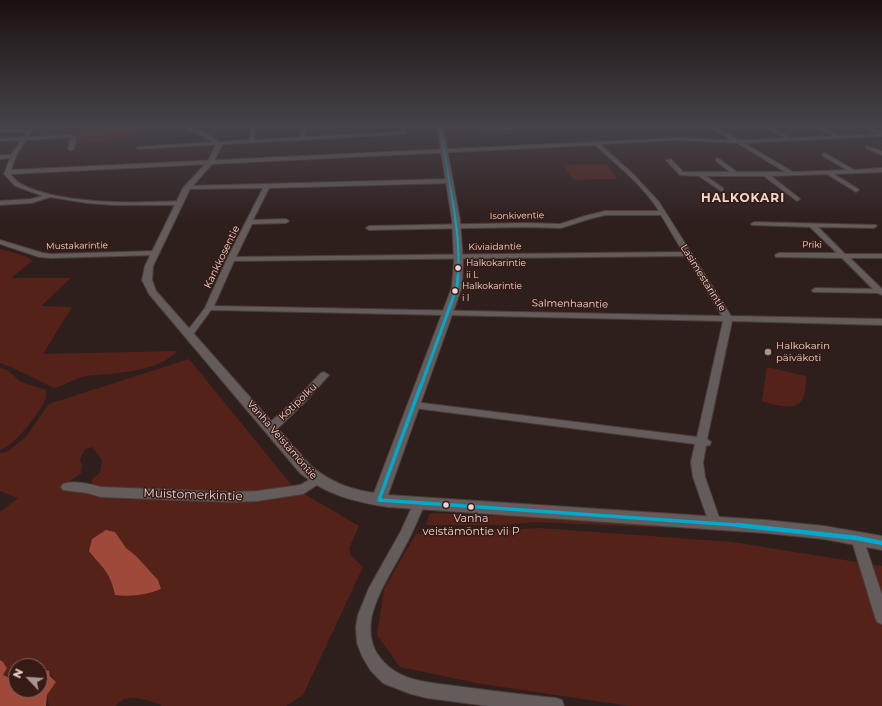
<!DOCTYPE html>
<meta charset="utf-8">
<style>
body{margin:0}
#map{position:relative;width:882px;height:706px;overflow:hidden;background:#2f1f1c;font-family:Montserrat,sans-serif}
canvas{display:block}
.north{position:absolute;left:8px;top:658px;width:40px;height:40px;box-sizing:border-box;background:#371a14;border:1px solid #7f6560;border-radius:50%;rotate:295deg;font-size:11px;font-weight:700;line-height:16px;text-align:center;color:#ebd6d2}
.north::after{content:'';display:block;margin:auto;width:14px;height:18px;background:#a99692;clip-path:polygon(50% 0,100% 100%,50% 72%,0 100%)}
</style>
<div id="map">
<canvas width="882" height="706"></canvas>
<div class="north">N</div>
</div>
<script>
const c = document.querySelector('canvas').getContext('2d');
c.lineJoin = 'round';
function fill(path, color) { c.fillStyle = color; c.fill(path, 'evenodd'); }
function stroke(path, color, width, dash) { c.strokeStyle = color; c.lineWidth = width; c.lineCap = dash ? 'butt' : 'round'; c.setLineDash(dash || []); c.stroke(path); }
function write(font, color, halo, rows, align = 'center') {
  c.font = font + ' Montserrat,sans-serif'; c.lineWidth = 3; c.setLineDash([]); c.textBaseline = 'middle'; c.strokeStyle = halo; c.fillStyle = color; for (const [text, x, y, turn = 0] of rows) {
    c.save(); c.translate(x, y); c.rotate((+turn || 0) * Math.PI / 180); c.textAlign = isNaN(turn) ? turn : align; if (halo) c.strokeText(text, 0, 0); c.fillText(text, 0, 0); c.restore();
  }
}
const green = new Path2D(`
 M 138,126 L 128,139 L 76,144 L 75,137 L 77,135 L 116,127 Z
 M 606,164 L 618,179 L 574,180 L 564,165 Z
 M 0,249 L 28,257 L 32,261 L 11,278 L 71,278 L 41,306 L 72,307 L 43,354 L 177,351 C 158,373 113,373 86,376 C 76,378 64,385 54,388 L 11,367 L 0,363 Z
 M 189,359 L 294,488 L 359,526 L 349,548 L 351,556 L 363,567 L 303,695 L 286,706 L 161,706 L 160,704 C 146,700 126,691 116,706 L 49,706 L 47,695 L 56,682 C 52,676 49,667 40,669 L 40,666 L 16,666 L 16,681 L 15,682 L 3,675 L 3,662 L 0,660 L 0,512 L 18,498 L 0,491 L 0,454 L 8,451 L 25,438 L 49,404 ZM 92,447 L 102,460 L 100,473 L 92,479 L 92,485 L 66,484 L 81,473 L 82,465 L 80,459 L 85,449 Z
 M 767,367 L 806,376 C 806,382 806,393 803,398 C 796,413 773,404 762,401 Z
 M 0,368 L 7,370 L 21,382 L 46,390 C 46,394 46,399 44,402 C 37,416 14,446 0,450 Z
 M 430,513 L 533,517 L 674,526 L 674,528 L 536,522 L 503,525 L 426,525 Z
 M 540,528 L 732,542 L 882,566 L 882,706 L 630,706 L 482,684 L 400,667 L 377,635 L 384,589 L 416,534 Z`);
const water = new Path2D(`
 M 106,530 L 115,532 L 126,548 L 136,556 L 158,580 L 161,589 C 146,595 132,597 115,595 C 110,571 103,569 89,551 L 92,539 Z
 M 0,660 L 3,662 L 7,668 L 3,675 L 16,681 L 16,690 L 40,690 L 40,671 L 43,669 L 49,671 L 50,676 L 56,682 L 47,695 L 46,706 L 0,706 Z`);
const minor = new Path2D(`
 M 251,126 L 255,126 L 254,140 L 301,137 L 301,126 L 305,126 L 305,137 L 401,132 L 400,126 L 404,126 L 406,133 L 404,134 L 138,149 L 136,148 L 138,147 L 249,140 Z
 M 479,126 L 483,126 L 485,128 L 538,126 L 536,127 L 484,130 Z
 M 713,126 L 739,140 L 785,138 L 763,126 L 768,126 L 790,138 L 834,136 L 814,126 L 819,126 L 840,136 L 882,134 L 882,136 L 744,143 L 793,172 L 847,170 L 823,156 L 823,154 L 825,153 L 854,170 L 882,168 L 882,172 L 834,174 L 858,189 L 859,190 L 856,192 L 827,174 L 771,176 L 799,198 L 800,199 L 797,201 L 764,176 L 706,176 L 723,188 L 723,190 L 721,191 L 699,176 L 680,175 L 666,160 L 671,159 L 683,172 L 730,172 L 716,161 L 716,159 L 718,158 L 737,172 L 785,172 L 737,143 L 678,140 L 600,144 L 634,175 L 659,202 L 731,316 L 882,319 L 882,325 L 732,321 L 707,439 L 711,442 L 710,445 L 706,446 L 703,462 L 705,477 L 721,523 L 719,527 L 715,528 L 711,527 L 709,523 L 693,477 L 691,462 L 695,444 L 414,408 L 410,407 L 409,405 L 410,403 L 414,402 L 697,437 L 723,321 L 211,310 L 192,336 L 186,336 L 185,334 L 205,308 L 227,259 L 263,188 L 185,189 L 184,188 L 187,186 L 450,179 L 453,181 L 450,183 L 269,188 L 253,220 L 286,219 L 289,221 L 286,223 L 252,224 L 236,257 L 683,252 L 661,215 L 605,215 L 589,219 L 561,228 L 526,227 L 369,230 L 366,228 L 369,226 L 526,223 L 560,224 L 585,216 L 605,211 L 659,211 C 643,185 617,165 595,145 L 10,174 C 13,177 17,182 21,184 C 60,205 135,203 179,201 L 182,203 L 179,205 L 114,205 L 87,203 L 50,197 L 32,203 L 0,205 L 0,201 L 31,199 L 43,196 L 15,186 L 4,174 L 10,158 L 0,159 L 0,155 L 11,155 L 21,140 L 0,141 L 0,139 L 23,137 L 27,132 L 0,132 L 0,130 L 32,130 L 28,137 L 71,135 L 76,137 L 74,149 L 71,151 L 68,149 L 71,137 L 26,140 L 16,156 L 11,170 L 678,138 L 732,140 L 711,128 L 711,126 ZM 686,256 L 722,316 L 214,306 L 234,261 Z
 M 866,146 L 882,151 L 882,155 L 866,148 Z
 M 754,222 L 876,225 L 877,226 L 874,228 L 818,227 L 845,254 L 882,254 L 882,258 L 850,258 L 882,289 L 882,295 L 878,293 L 813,292 L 812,290 L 816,288 L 873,289 L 842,258 L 776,257 L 775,255 L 779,253 L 837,253 L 810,227 L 752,225 L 751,224 Z
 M 0,240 L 43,253 L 51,254 L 156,251 L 160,253 L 156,255 L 51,258 L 39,257 L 0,244 Z
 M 324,372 L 329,375 L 304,403 L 275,431 L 267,431 L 266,428 L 267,425 L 296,399 L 321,373 Z
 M 316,476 L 320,477 L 322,480 L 320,483 L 303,494 L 257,501 L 231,502 L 101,497 L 87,493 L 63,490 L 61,487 L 63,484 C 75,480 89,484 101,487 L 231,492 L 257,491 L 300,485 Z
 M 419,498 L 423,500 L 425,503 C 418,520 411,536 402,552 C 391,573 378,592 372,615 C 369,629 370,643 378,655 C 398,684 432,682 463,687 C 494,691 525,695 556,698 L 562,700 L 564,706 L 488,706 L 427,698 L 411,694 L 390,686 L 383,683 L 371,671 L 362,656 L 357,643 L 356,627 L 358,615 L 369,588 L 401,531 L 415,500 Z
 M 857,533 L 861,534 L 863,538 L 882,595 L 882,624 L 877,622 L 875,617 L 851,538 L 853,534 Z`);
const tertiary = new Path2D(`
 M 182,126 C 192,125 216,137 222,145 L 213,163 L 190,189 L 153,266 L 152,280 L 156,291 L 310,465 C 330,482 349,489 374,493 L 452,287 L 454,261 L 452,220 L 437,126 L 443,126 L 460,220 L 463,261 L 462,287 L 388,495 L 765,520 L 824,526 L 882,536 L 882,550 L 824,539 L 765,533 L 388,507 C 355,502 326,495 300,473 L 149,294 L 142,280 L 145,266 L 183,188 L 208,161 L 216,145 L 214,142 Z
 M 861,126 L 868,126 L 882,132 L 882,136 Z`);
const bus1Far4 = new Path2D(`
 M 440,126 L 451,192`);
const bus1Far3 = new Path2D(`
 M 451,191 C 456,220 460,248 458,277`);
const bus1Far2 = new Path2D(`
 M 421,386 L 457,287 L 458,276`);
const bus1Far1 = new Path2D(`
 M 421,385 L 379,500 L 751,526`);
const bus1 = new Path2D(`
 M 737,525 L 857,538 L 882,543`);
const markers = [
 [458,268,3.5,"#ebd6d2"],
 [455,291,3.5,"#ebd6d2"],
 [768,352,4,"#a99692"],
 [446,505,3.5,"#ebd6d2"],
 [471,507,3.5,"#ebd6d2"]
];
const farStreetnames = [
 ["Isonkiventie",517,216,-1],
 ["Priki",812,245,1],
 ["Mustakarintie",77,246,-1],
 ["Kiviaidantie",495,247,-1]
];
const busNames = [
 ["Halkokarintie",466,263],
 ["ii L",466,275],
 ["Halkokarintie",462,286],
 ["i I",462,298]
];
const streetNames = [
 ["Kankkosentie",222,257,-64],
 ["Lasimestarintie",703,278,58],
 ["Salmenhaantie",570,304,1],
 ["Kotipolku",298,402,-44],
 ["Vanha Veistämöntie",282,440,49]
];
const poiNames = [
 ["Halkokarin",776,346],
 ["päiväkoti",776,358]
];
const nearBusnames = [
 ["Vanha",471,519],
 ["veistämöntie vii P",471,532]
];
const farDistrictnames = [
 ["HALKOKARI",743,198]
];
const nearStreetnames = [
 ["Muistomerkintie",193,495,2]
];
fill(green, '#552219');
fill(water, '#9f493a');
stroke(minor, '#4b3d3b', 2);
stroke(tertiary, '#4b3d3b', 2);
fill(minor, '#645c5a');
fill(tertiary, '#645c5a');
stroke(bus1Far4, '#00a9ce', 1.5);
stroke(bus1Far3, '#00a9ce', 2);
stroke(bus1Far2, '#00a9ce', 3);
stroke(bus1Far1, '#00a9ce', 3.5);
stroke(bus1, '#00a9ce', 4.5);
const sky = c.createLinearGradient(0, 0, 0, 225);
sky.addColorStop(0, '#1a110f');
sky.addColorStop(0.56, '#47424b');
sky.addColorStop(1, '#47424b00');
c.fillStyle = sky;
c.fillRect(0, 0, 882, 225);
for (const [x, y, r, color] of markers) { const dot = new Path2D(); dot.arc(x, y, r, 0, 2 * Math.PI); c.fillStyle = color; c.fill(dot); stroke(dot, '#371a14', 1.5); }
write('9px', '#ebd6d2', '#371a14', farStreetnames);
write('9px', '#ebd6d2', '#371a14', busNames, 'left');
write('10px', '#ebd6d2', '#371a14', streetNames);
write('10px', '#ebd6d2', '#371a14', poiNames, 'left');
write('11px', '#ebd6d2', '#371a14', nearBusnames);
c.letterSpacing = '1px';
write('bold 12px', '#ebd6d2', '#371a14', farDistrictnames);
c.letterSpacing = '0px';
write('12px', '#ebd6d2', '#371a14', nearStreetnames);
</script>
